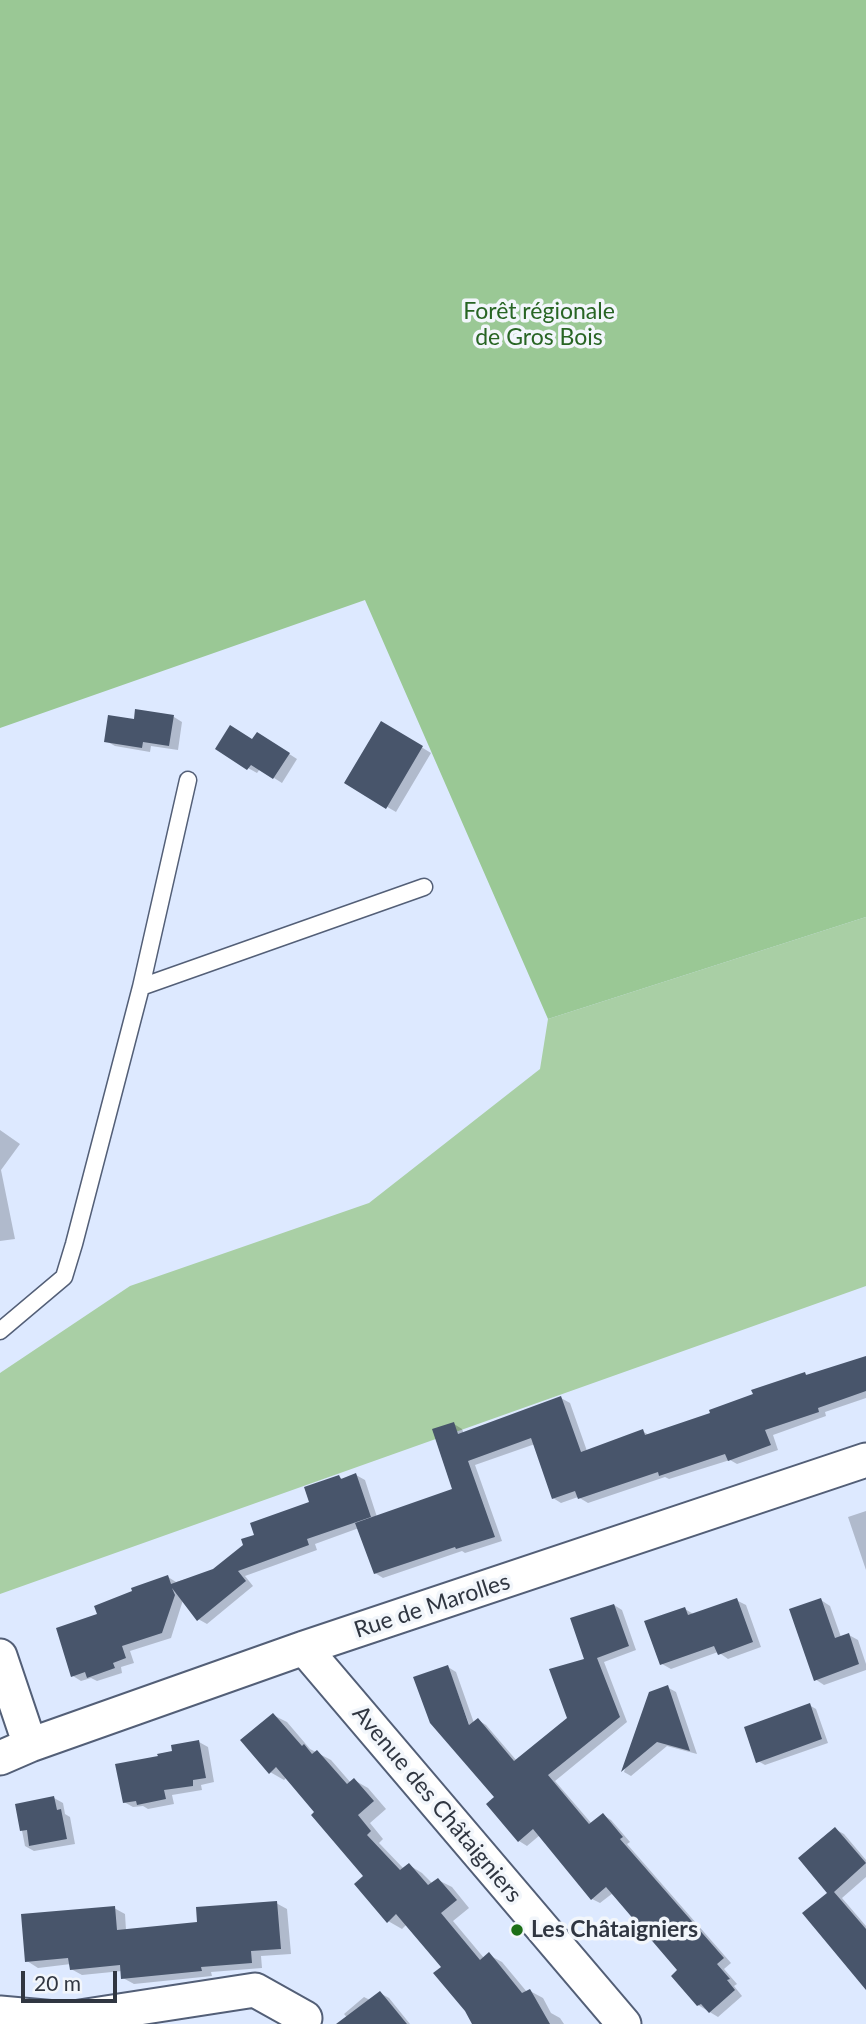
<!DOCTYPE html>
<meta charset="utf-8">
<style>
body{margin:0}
#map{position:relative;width:866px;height:2024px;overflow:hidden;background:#dde9ff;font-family:Lato,sans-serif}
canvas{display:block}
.scale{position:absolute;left:21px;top:1971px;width:96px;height:32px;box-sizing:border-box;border:4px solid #303641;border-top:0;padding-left:9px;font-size:21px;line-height:24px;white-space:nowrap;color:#303641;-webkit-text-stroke:5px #f2f6fb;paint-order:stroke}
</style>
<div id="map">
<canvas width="866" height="2024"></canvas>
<div class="scale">20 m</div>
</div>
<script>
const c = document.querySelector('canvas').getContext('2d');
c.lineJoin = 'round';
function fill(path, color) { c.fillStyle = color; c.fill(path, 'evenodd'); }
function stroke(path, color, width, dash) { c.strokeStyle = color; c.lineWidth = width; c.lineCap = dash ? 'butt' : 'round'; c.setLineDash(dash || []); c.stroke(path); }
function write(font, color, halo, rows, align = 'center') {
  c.font = font + ' Lato,sans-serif'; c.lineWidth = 7; c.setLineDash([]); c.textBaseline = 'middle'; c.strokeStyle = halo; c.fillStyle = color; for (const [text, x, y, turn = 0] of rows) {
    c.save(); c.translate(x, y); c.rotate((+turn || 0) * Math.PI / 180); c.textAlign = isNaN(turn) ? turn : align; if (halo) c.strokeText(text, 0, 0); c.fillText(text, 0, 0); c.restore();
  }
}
const green = new Path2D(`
 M 866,917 L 866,1286 L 0,1594 L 0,1373 L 130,1286 L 369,1203 L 540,1069 L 548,1019 Z`);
const forest = new Path2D(`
 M 0,0 L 866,0 L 866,917 L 548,1019 L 365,600 L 0,728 Z`);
const shadow = new Path2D(`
 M 174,717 L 182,722 L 178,750 L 151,746 L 150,752 L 115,746 L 106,741 L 136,721 Z
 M 382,723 L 431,753 L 396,812 L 346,783 Z
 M 266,739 L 297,759 L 282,783 L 260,769 L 257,773 L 248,768 L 253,741 Z
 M 0,1130 L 20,1144 L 1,1170 L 15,1239 L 0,1241 Z
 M 866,1358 L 866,1398 L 825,1412 L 826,1416 L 773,1435 L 778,1450 L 737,1464 L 730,1460 L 669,1479 L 665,1477 L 588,1503 L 578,1497 L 561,1503 L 553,1498 L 535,1444 L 475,1465 L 502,1541 L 465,1553 L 462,1551 L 383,1578 L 375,1573 L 359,1528 L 315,1544 L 317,1550 L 245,1576 L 253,1586 L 207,1624 L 198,1619 L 183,1600 L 171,1638 L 130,1651 L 134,1663 L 121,1667 L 122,1673 L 97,1681 L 91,1678 L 81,1681 L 73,1676 L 99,1615 L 168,1577 L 176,1582 L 214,1571 L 256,1536 L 312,1503 L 339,1477 L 344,1480 L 356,1475 L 365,1480 L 377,1517 L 455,1490 L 454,1424 L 462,1429 L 464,1434 L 561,1398 L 570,1403 L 587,1451 L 642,1431 L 649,1435 L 712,1414 L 805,1374 L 809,1376 Z
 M 866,1511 L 866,1570 L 848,1517 Z
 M 736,1600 L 746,1605 L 761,1647 L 728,1659 L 718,1652 L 671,1669 L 662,1664 L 685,1609 L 695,1615 Z
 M 821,1600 L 830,1606 L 841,1637 L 849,1635 L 858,1640 L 866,1664 L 866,1670 L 824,1685 L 815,1679 Z
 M 614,1605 L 622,1610 L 636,1650 L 604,1662 L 627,1722 L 555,1781 L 592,1824 L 603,1815 L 611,1820 L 630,1842 L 627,1844 L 731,1963 L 724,1969 L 737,1984 L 734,1986 L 742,1996 L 718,2017 L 698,2005 L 680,1971 L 613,1893 L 600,1903 L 592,1899 L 540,1835 L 527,1846 L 519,1841 L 496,1798 L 448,1667 L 456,1672 L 474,1723 L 478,1720 L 486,1725 L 517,1761 L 569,1719 L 586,1660 Z
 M 667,1687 L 676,1692 L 697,1754 L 667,1746 L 631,1776 L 624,1772 L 650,1693 Z
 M 809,1705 L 816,1709 L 828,1743 L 765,1765 L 758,1761 Z
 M 273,1715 L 287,1722 L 310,1749 L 331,1760 L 351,1783 L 354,1780 L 368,1788 L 386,1809 L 370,1823 L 383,1839 L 379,1843 L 404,1869 L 409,1865 L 422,1873 L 433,1884 L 438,1880 L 452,1887 L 469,1908 L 453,1921 L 484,1958 L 489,1955 L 502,1962 L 527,1992 L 530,1991 L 543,1998 L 551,2013 L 560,2018 L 564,2024 L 478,2024 L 444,1967 L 407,1924 L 402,1929 L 388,1921 L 365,1877 L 317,1812 L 287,1777 L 284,1780 L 270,1772 Z
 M 199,1742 L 208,1747 L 214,1782 L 201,1785 L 202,1790 L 172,1795 L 174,1804 L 148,1809 L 143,1806 L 133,1807 L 124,1802 L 160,1758 Z
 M 54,1798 L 63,1803 L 65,1814 L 70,1817 L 75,1844 L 34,1851 L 25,1846 L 17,1805 Z
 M 835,1829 L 844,1834 L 866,1860 L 866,1877 L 842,1898 L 866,1926 L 866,1976 L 829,1893 Z
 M 276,1903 L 287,1909 L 291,1954 L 261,1956 L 262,1968 L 211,1972 L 212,1976 L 134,1984 L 123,1978 L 122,1971 L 82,1975 L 71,1969 L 71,1964 L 38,1968 L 27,1961 L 114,1908 L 125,1914 L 126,1930 L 199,1924 Z
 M 380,1993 L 389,1998 L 410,2024 L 353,2024 L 344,2014 L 364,1997 L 370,2000 Z`);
const building = new Path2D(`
 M 135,709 L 174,715 L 169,746 L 143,742 L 142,748 L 104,742 L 108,715 L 134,719 Z
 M 381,721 L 423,746 L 386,809 L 344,783 Z
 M 230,725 L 252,739 L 257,732 L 290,753 L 273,779 L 251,765 L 247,770 L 215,749 Z
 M 866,1356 L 866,1391 L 818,1408 L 819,1412 L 765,1430 L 771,1445 L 728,1461 L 725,1454 L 659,1476 L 658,1472 L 578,1499 L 575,1491 L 552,1499 L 531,1438 L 468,1461 L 495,1537 L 456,1549 L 455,1547 L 374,1574 L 355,1523 L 452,1489 L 432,1429 L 454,1422 L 458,1434 L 561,1396 L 581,1452 L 643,1429 L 645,1435 L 710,1413 L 709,1410 L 753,1394 L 751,1390 L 805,1372 L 806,1375 Z
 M 356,1473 L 371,1517 L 307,1539 L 309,1545 L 238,1571 L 246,1581 L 197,1621 L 172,1588 L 175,1595 L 162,1633 L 122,1646 L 126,1658 L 113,1663 L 115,1668 L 87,1678 L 85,1672 L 71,1677 L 56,1628 L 97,1614 L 94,1606 L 132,1591 L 131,1588 L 168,1575 L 171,1584 L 213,1569 L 243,1545 L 241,1539 L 254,1535 L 250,1523 L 309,1502 L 304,1487 L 339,1475 L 341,1479 Z
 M 737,1598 L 753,1642 L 718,1655 L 714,1646 L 660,1665 L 644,1621 L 685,1607 L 688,1615 Z
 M 821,1598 L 835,1638 L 849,1633 L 859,1664 L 814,1681 L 789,1609 Z
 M 614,1604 L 629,1646 L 597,1658 L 620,1717 L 548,1775 L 589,1824 L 603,1813 L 623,1837 L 620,1839 L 724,1958 L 717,1964 L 730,1979 L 727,1980 L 735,1990 L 709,2013 L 701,2004 L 697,2006 L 671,1976 L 677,1970 L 606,1887 L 591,1900 L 533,1829 L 518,1842 L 486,1804 L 494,1797 L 430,1723 L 413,1677 L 448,1665 L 469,1725 L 478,1718 L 514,1761 L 567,1718 L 549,1669 L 584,1659 L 570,1618 Z
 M 668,1685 L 690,1751 L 657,1742 L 621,1772 L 649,1692 Z
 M 810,1703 L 822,1739 L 756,1763 L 744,1727 Z
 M 273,1713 L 302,1746 L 304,1744 L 312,1754 L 317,1750 L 347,1784 L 354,1778 L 374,1801 L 358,1815 L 371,1831 L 367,1835 L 400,1870 L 409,1863 L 428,1885 L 438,1878 L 457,1900 L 441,1913 L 480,1960 L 489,1952 L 522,1993 L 530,1989 L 550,2024 L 472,2024 L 465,2011 L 433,1973 L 441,1967 L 396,1914 L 387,1923 L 354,1884 L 363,1876 L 311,1815 L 314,1812 L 276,1767 L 269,1774 L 240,1740 Z
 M 199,1740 L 206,1778 L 193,1780 L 193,1786 L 164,1790 L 166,1799 L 137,1805 L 136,1801 L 123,1803 L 115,1764 L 158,1756 L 157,1754 L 172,1751 L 171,1745 Z
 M 54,1796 L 57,1810 L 61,1809 L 67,1839 L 29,1846 L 27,1830 L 20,1831 L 15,1804 Z
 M 835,1827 L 866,1863 L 834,1892 L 866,1929 L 866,1990 L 802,1913 L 827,1893 L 798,1858 Z
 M 277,1901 L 281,1949 L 251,1951 L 252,1963 L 201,1967 L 202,1971 L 121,1979 L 120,1965 L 70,1970 L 68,1958 L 25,1962 L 21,1914 L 115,1906 L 117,1930 L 197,1922 L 196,1907 Z
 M 380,1991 L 407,2024 L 336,2024 Z`);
const lane = new Path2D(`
 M 141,987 L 188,780
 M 0,1331 L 64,1277 L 74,1244 L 141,987 L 424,887`);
const street = new Path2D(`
 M 304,1648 L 624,2024
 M 0,1656 L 30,1745
 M 0,1758 L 30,1745 L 304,1648 L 866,1460
 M 0,2013 L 67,2019 L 255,1990 L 305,2018`);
const markers = [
 [517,1930,7,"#1c6f17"]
];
const parkNames = [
 ["Forêt régionale",539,312],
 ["de Gros Bois",539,338]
];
const streetNames = [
 ["Rue de Marolles",432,1606,-18],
 ["Avenue des Châtaigniers",437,1804,50]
];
const poiNames = [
 ["Les Châtaigniers",531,1930]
];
fill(green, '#a9cfa5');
fill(forest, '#9ac895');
fill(shadow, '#0003');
fill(building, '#48556b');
stroke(lane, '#535f77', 19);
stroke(street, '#535f77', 37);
stroke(lane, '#fff', 16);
stroke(street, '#fff', 33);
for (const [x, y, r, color] of markers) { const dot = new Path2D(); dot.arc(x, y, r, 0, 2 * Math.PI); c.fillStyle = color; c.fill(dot); stroke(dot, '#f2f6fb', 2.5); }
write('23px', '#286524', '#f2f6fb', parkNames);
write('23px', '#303641', '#f2f6fb', streetNames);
write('bold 23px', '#303641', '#f2f6fb', poiNames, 'left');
</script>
